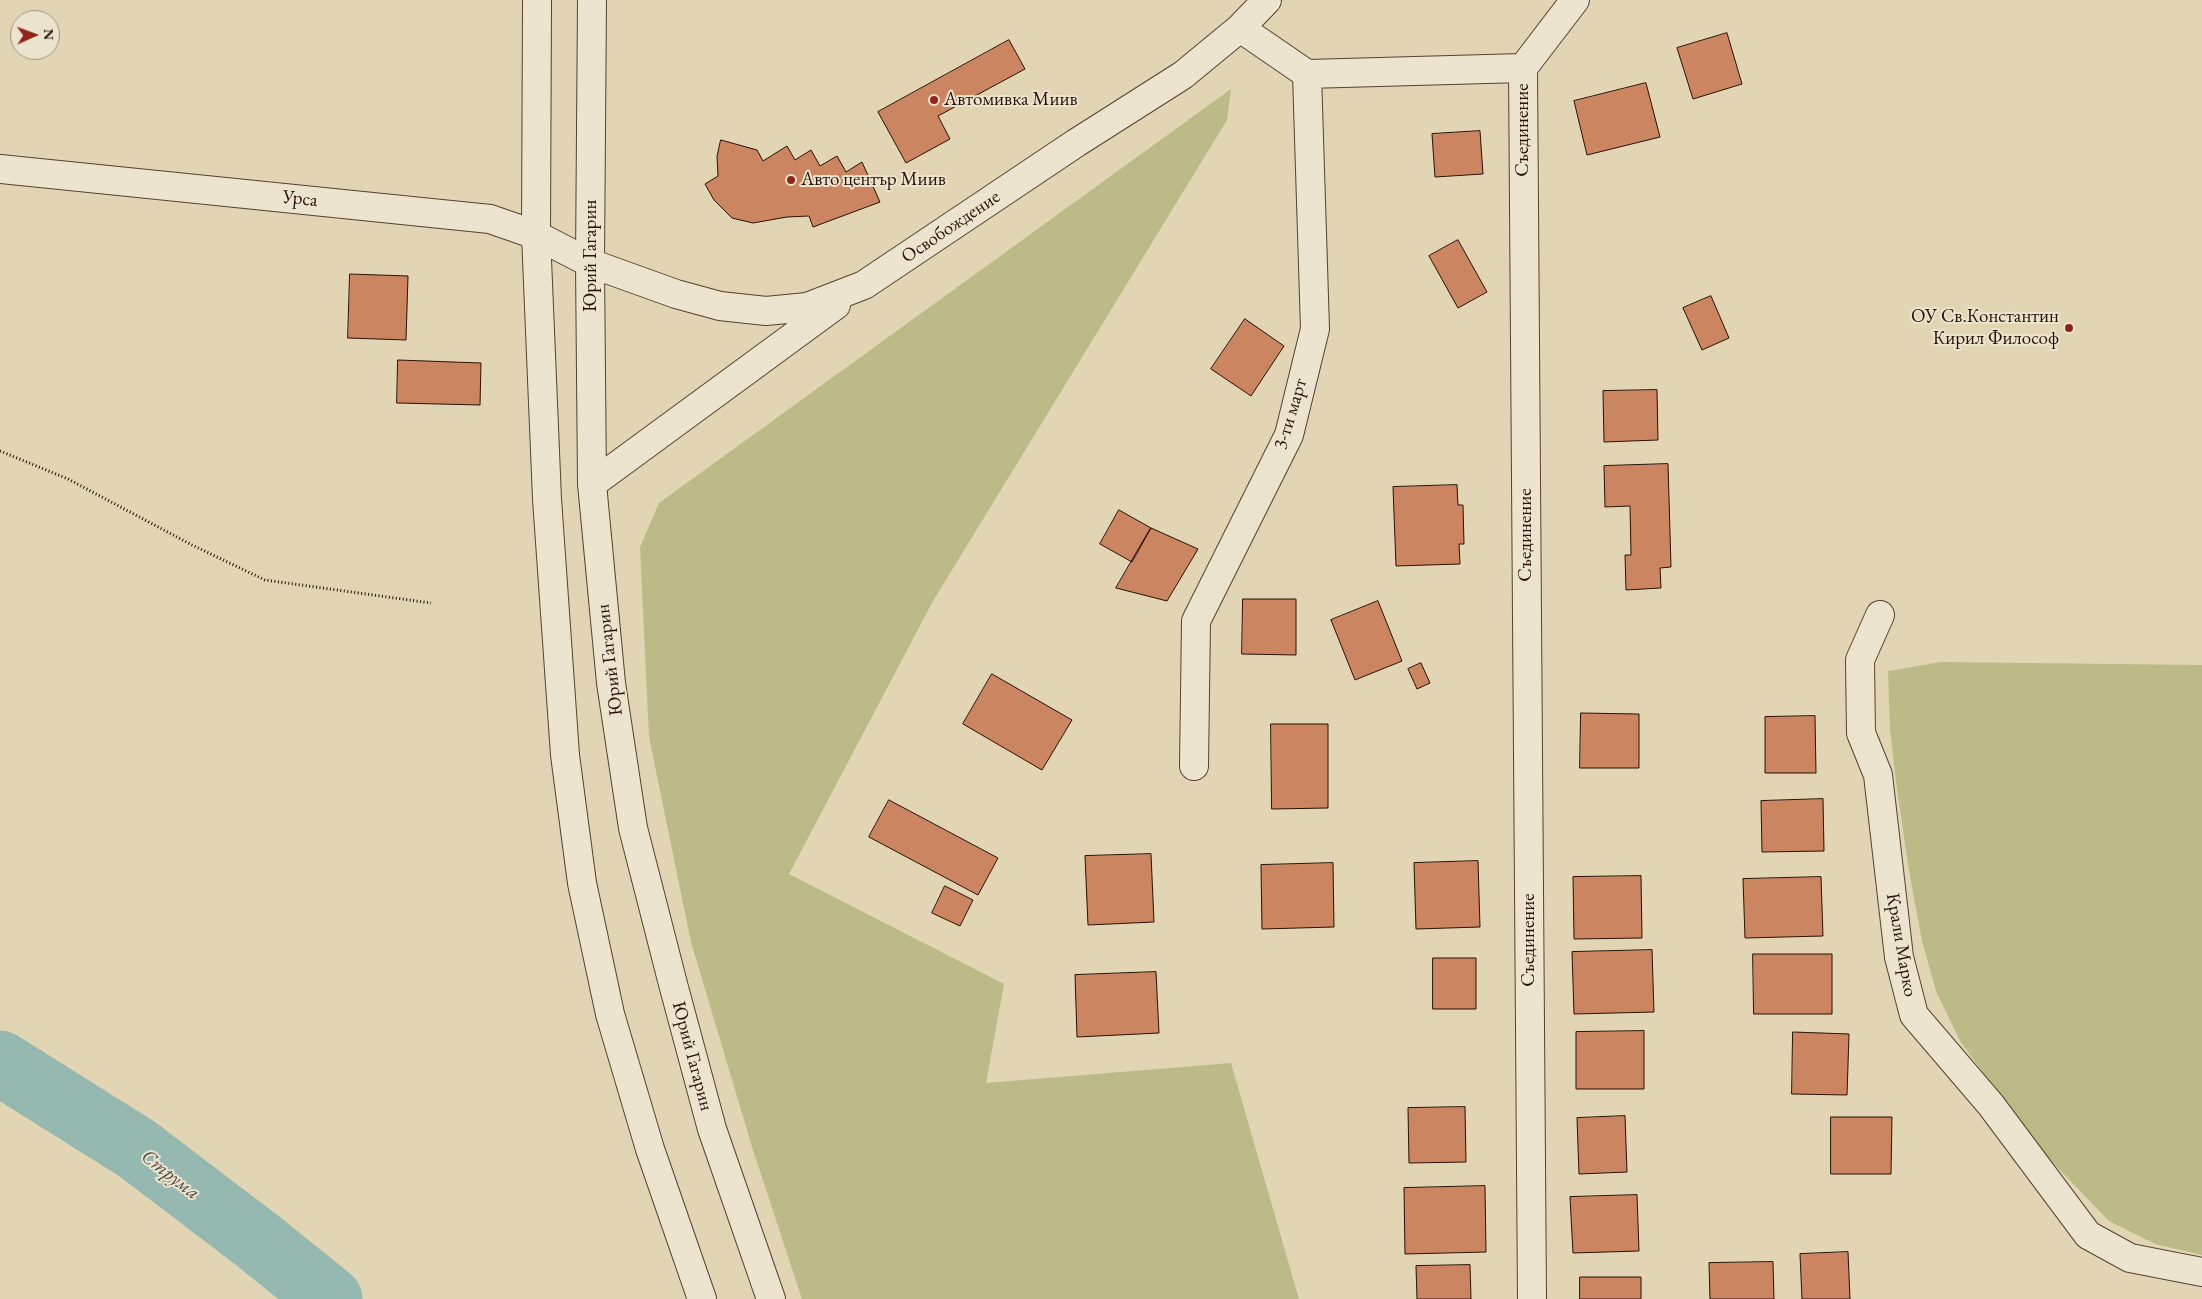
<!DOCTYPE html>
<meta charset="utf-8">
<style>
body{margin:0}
#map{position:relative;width:2202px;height:1299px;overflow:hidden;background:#e2d5b3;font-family:"EB Garamond",serif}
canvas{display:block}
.north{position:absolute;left:10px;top:10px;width:50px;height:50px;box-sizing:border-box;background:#ece4ce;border:1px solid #9e8f7e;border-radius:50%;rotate:88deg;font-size:14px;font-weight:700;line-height:20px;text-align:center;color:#291006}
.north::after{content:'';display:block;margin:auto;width:18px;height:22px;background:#8f2418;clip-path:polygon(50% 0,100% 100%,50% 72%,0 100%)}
</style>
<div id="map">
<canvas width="2202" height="1299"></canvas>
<div class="north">N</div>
</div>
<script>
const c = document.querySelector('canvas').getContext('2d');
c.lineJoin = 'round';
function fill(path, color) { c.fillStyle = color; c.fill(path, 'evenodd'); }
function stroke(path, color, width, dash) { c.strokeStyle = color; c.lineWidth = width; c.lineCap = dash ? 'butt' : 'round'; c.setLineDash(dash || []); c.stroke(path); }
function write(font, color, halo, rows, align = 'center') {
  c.font = font + ' "EB Garamond",serif'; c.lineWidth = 4; c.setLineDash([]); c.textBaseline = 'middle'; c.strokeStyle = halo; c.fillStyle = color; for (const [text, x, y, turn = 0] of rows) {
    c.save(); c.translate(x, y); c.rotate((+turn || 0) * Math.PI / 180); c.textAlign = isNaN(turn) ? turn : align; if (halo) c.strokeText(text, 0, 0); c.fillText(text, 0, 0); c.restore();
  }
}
const green = new Path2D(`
 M 1231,89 L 1227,120 L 933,601 L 789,874 L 1004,984 L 986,1083 L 1231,1063 L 1299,1299 L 802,1299 L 752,1147 L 691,942 L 649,737 L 640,547 L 659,503 Z
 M 1941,662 L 2202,665 L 2202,1255 L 2155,1244 L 2109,1221 L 2036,1145 L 1960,1041 L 1936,991 L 1922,941 L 1909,871 L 1896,782 L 1890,729 L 1888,671 Z`);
const river = new Path2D(`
 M 0,1063 L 137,1149 L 258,1241 L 330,1299`);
const building = new Path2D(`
 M 1727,33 L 1742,84 L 1693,99 L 1677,48 Z
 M 1009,40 L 1025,69 L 938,116 L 950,139 L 906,163 L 878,112 Z
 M 1646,83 L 1660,137 L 1587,155 L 1574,101 Z
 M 1480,131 L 1483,174 L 1435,177 L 1432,134 Z
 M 721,140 L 757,150 L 763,161 L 787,146 L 795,160 L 811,150 L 820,166 L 837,156 L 846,172 L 862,162 L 880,202 L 813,227 L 809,216 L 787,217 L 753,223 L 732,218 L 714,200 L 705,184 L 718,176 L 717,157 Z
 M 1458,240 L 1487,292 L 1458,308 L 1429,256 Z
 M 350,274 L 408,276 L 406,340 L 348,338 Z
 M 1711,296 L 1729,338 L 1702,350 L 1683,308 Z
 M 1245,319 L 1284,346 L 1251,396 L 1211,369 Z
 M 398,360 L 481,363 L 480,405 L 397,403 Z
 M 1657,390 L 1658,440 L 1604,442 L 1603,391 Z
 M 1668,464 L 1671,567 L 1660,568 L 1661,588 L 1626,590 L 1625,555 L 1631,555 L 1630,506 L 1605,507 L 1604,466 Z
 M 1457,485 L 1458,505 L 1463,505 L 1464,544 L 1459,544 L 1460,564 L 1396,566 L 1393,487 Z
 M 1119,510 L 1151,528 L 1132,562 L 1100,544 Z
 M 1151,528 L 1198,549 L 1167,601 L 1116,588 Z
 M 1243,599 L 1296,599 L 1296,655 L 1242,654 Z
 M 1378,601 L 1402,661 L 1355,680 L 1331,620 Z
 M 1421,663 L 1430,683 L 1417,689 L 1408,669 Z
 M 992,674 L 1072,720 L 1042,770 L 963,724 Z
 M 1581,713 L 1639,714 L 1639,768 L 1580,768 Z
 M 1815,716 L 1816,773 L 1765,773 L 1765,717 Z
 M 1271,724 L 1328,724 L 1328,808 L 1272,809 Z
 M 1823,799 L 1824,851 L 1762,852 L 1761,801 Z
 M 889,800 L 998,858 L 978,895 L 869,837 Z
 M 1151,854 L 1154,922 L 1088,925 L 1085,856 Z
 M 1478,861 L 1480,927 L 1416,929 L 1414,863 Z
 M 1333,863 L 1334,927 L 1262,929 L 1261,865 Z
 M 1641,876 L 1642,938 L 1574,939 L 1573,877 Z
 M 1821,877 L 1823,936 L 1745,938 L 1743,879 Z
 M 945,886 L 973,900 L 960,926 L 932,913 Z
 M 1652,950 L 1654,1012 L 1574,1014 L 1572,952 Z
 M 1753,954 L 1832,954 L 1832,1014 L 1754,1014 Z
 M 1433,958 L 1476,958 L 1476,1009 L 1433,1009 Z
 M 1156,972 L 1159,1033 L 1077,1037 L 1075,975 Z
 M 1644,1031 L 1644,1089 L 1576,1089 L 1576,1032 Z
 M 1793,1032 L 1849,1034 L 1847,1095 L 1792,1094 Z
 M 1465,1107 L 1466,1162 L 1409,1163 L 1408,1108 Z
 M 1625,1116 L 1627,1172 L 1579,1174 L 1577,1118 Z
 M 1831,1117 L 1892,1117 L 1891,1174 L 1831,1174 Z
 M 1485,1186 L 1486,1252 L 1405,1254 L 1404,1188 Z
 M 1637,1195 L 1639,1251 L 1573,1253 L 1570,1197 Z
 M 1848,1252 L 1850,1299 L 1802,1299 L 1800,1254 Z
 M 1773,1262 L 1774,1299 L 1710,1299 L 1709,1263 Z
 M 1470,1265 L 1471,1299 L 1417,1299 L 1416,1266 Z
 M 1580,1277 L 1641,1277 L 1641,1299 L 1580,1299 Z`);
const path = new Path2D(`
 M 0,451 L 68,479 L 192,545 L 265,580 L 431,603`);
const minor = new Path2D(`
 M 537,0 L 536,235 L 547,499 L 565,755 L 582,883 L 610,1014 L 650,1149 L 702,1299
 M 592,0 L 590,263 L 592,484 L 611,683 L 633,828 L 673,984 L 712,1129 L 771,1299
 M 1240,28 L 1307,74 L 1523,68 L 1532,1299
 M 1523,68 L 1575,0
 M 0,169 L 490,219 L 536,235 L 590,263 L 676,294 L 720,306 L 766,311 L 807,307 L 864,285 L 1076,143 L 1183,75 L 1240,28 L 1267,0
 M 592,484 L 836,305
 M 1880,615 L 1860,660 L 1861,733 L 1878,775 L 1899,957 L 1914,1015 L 1991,1105 L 2088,1235 L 2130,1258 L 2202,1272
 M 1194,766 L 1196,621 L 1289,435 L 1315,329 L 1307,74`);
const markers = [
 [934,100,5,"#8f2418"],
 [791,180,5,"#8f2418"],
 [2069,328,5,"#8f2418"]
];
const poiNames = [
 ["Автомивка Миив",944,100],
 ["Авто център Миив",801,180],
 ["ОУ Св.Константин",2059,317,"right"],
 ["Кирил Философ",2059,339,"right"]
];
const streetNames = [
 ["Съединение",1523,130,-90],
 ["Урса",300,199,6],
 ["Освобождение",951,227,-34],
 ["Юрий Гагарин",591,256,-90],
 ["3-ти март",1291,414,-73],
 ["Съединение",1526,535,-90],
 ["Юрий Гагарин",610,660,-97],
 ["Съединение",1529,940,-90],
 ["Крали Марко",1901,945,80],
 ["Юрий Гагарин",692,1056,75]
];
const waterNames = [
 ["Струма",170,1175,38]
];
fill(green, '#bcbb87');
stroke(river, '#95b8b0', 65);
fill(building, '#cb8561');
stroke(building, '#291006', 1);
stroke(minor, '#574131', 30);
stroke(path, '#291006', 3, [1, 2.5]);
stroke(minor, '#ece4ce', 28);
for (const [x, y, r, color] of markers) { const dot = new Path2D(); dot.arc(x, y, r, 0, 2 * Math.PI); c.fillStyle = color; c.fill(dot); stroke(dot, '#ece4ce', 2); }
write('19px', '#291006', '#ece4ce', poiNames, 'left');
write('19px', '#291006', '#ece4ce', streetNames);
write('italic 20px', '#4f4b42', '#ece4ce', waterNames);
</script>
